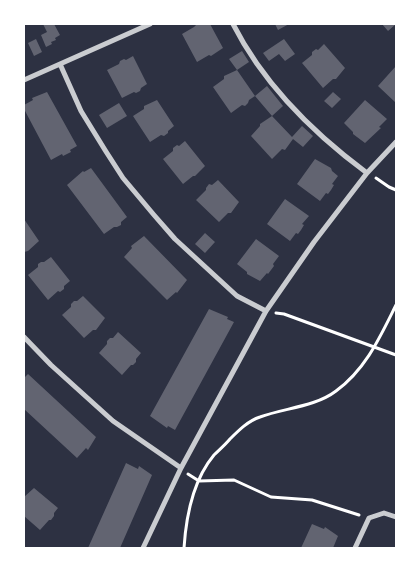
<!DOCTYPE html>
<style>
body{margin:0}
#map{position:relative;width:420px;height:572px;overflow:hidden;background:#2d3142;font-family:Georgia,serif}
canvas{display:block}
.frame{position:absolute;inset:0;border:25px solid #fff;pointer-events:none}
</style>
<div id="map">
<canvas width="420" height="572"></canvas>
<div class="frame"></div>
</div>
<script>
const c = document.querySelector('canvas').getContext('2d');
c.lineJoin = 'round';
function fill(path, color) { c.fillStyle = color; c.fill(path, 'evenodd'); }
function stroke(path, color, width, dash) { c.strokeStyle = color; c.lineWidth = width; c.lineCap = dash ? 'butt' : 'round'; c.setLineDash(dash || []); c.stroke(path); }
const building = new Path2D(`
 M 43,24 L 54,24 L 60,35 L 55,38 L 56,40 L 51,42 L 52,44 L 46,47 L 41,35 L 47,32 Z
 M 197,24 L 210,24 L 223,48 L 211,56 L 209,55 L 197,62 L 182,34 L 194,27 Z
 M 275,24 L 289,24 L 278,30 Z
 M 382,24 L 396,24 L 388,31 Z
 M 36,39 L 42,52 L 34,56 L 28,43 Z
 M 284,39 L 295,54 L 285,61 L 279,54 L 269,61 L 263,53 Z
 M 324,44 L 345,68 L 336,79 L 333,79 L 323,88 L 302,63 L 312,55 L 312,52 L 316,49 L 318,50 Z
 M 242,51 L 249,62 L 237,70 L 255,96 L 267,86 L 283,106 L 272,116 L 255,96 L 249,100 L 248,103 L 245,106 L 242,105 L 231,113 L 213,87 L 224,79 L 224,76 L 237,70 L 229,59 Z
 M 133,56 L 147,84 L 141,88 L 140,91 L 136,93 L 134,92 L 122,98 L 107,70 L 119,64 L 120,61 L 124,59 L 126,60 Z
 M 396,66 L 396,103 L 378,86 Z
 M 47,92 L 77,146 L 70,150 L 71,152 L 63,156 L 62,154 L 51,160 L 24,109 L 24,105 L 33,100 L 32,98 Z
 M 333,92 L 341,99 L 332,108 L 324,101 Z
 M 157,100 L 174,126 L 168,131 L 168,133 L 164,136 L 161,135 L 150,142 L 133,116 L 144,109 L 144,106 Z
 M 365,100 L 387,119 L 379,127 L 381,128 L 365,143 L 353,134 L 353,132 L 344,123 Z
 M 119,103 L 127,116 L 107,128 L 99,115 Z
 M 272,116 L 292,137 L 302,126 L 313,136 L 303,147 L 293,139 L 285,150 L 282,149 L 272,159 L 251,136 L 260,126 L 260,124 Z
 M 185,141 L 205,166 L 195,176 L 193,176 L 183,184 L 163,159 L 173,151 L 173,148 L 177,145 L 179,146 Z
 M 315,159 L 331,168 L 332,171 L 338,176 L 332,184 L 334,185 L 331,190 L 328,194 L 326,193 L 320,201 L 297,184 Z
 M 91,168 L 127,217 L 121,222 L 121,225 L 117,227 L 114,227 L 104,234 L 67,185 L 83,171 L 84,172 Z
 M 218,180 L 239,202 L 231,213 L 228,213 L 219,222 L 196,200 L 206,190 L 206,188 L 209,184 L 212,185 Z
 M 285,199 L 309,216 L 302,224 L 304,225 L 301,230 L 298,234 L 296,233 L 290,241 L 267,224 Z
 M 24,219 L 39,241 L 28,251 L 24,252 Z
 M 205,233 L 215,242 L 205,253 L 195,244 Z
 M 144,236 L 187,280 L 177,293 L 176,292 L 167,300 L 124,257 L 132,248 L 131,246 Z
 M 256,239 L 279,256 L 273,264 L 274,266 L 268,274 L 267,273 L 260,281 L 247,274 L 247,272 L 237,264 Z
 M 51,257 L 70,281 L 64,286 L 64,289 L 60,292 L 58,291 L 48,300 L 28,275 L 38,267 L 38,264 L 41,262 L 44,262 Z
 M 83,296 L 105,318 L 96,330 L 93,330 L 84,338 L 62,315 L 71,307 L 71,304 L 74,301 L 77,301 Z
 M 209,309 L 228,317 L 227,319 L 234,322 L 175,430 L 168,426 L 167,428 L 150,416 Z
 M 118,332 L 141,353 L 136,359 L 136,362 L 133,365 L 131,365 L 122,375 L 99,353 L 107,344 L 107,341 L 110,338 L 113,338 Z
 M 28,374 L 96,437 L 88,450 L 86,448 L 77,458 L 24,409 L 24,378 Z
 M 126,463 L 138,469 L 139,466 L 152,475 L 120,548 L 88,548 Z
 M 34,488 L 58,508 L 54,513 L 54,516 L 51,520 L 49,520 L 40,530 L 24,516 L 24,497 Z
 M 312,524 L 324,529 L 325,527 L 338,536 L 333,548 L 301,548 Z`);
const path = new Path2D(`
 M 376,178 L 389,187 L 396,190
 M 276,313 L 284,314 L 396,355
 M 188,474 L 199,481 L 234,480 L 271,497 L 312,500 L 359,515
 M 184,548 C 186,517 193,480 214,455 C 219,450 225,445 230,439 C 239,430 248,421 260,417 C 284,408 315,407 336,391 C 366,369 380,337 396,305`);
const minor = new Path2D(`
 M 233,24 C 264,85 313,133 367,173
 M 60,64 L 81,111 L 105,150 L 123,178 L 154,215 L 175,239 L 237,296 L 266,311
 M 24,80 L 150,24
 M 24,337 L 51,365 L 113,421 L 181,468
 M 143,548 L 181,468 L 266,311 L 314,242 L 367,173 L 396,142
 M 355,548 L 369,518 L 384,513 L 396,517`);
fill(building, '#626471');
stroke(path, '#fff', 3);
stroke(minor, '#caccd0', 5);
</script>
